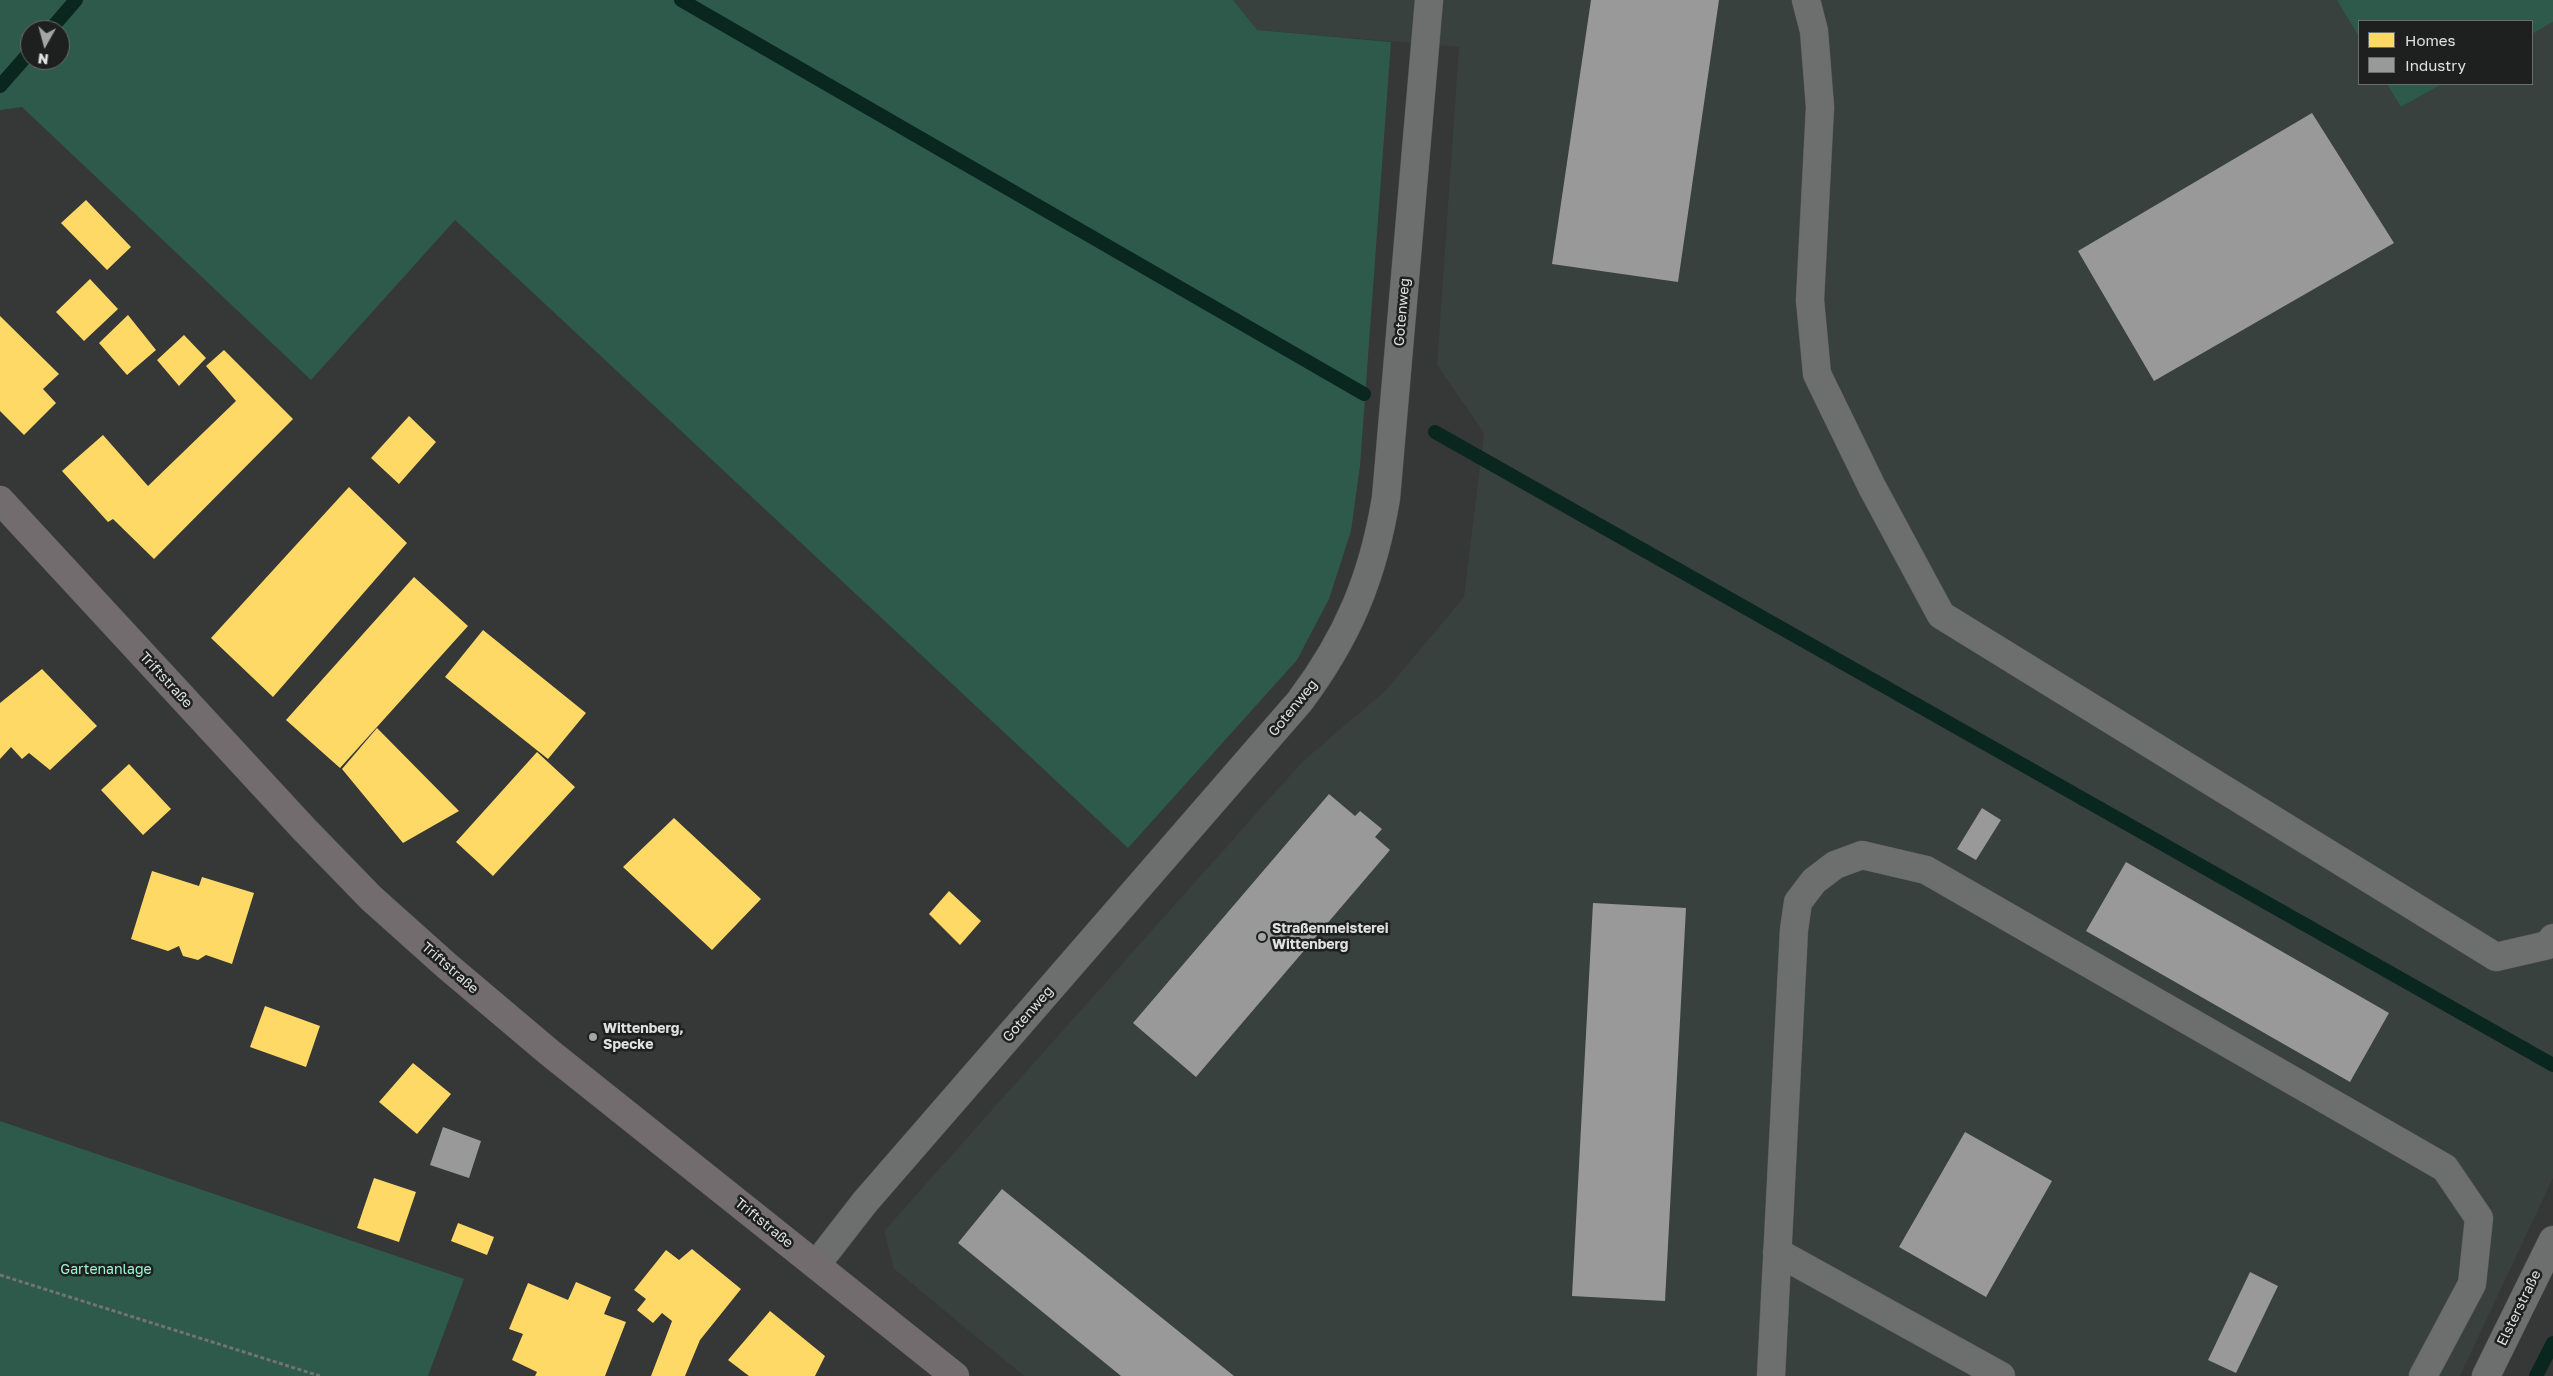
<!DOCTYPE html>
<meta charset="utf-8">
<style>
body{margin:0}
#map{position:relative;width:2553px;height:1376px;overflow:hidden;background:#363737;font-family:"Golos Text",sans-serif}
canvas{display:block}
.legend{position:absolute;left:2358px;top:20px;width:175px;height:65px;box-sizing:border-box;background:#1e1f1f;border:1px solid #6b6d6c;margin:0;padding:6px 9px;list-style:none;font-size:15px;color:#dfe1e0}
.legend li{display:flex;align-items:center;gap:10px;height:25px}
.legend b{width:25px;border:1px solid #6b6d6c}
.north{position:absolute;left:20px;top:20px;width:50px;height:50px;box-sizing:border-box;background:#1e1f1f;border:1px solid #6b6d6c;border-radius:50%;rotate:187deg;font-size:14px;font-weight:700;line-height:20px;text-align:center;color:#dfe1e0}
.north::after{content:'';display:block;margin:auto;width:18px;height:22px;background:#a4a6a5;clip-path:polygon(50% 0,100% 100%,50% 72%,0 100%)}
</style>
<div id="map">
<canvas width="2553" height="1376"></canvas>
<ul class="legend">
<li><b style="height:14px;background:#ffd966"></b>Homes</li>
<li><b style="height:14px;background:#999"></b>Industry</li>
</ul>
<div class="north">N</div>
</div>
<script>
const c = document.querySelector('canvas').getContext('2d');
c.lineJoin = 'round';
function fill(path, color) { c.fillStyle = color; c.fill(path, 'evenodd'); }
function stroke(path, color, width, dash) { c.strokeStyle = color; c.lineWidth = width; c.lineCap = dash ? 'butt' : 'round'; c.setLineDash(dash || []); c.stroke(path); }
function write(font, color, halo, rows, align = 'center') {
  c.font = font + ' "Golos Text",sans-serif'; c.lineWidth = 5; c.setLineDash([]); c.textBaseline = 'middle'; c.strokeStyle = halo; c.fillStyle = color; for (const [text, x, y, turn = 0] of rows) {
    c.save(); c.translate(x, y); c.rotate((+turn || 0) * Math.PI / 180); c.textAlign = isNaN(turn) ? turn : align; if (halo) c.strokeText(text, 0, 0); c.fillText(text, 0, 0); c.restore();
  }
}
const built = new Path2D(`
 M 1233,0 L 2337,0 L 2359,37 L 2359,84 L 2387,84 L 2401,107 L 2442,84 L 2532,84 L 2532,34 L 2553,22 L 2553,1178 L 2460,1376 L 1024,1376 L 894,1269 L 884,1231 L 1302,762 L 1386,690 L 1464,597 L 1484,433 L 1437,365 L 1459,47 L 1256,30 Z`);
const green = new Path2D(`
 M 0,0 L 1233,0 L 1257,30 L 1391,42 L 1360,466 L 1351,531 L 1329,599 L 1297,660 L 1128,848 L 455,220 L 311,380 L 22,107 L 0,110 ZM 30,30 L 60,30 L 60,60 L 30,60 Z
 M 2337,0 L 2553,0 L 2553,22 L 2532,34 L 2532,21 L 2359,21 L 2359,37 Z
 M 2387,84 L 2442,84 L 2401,107 Z
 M 0,1121 L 464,1279 L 428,1376 L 0,1376 Z`);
const homes = new Path2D(`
 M 86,200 L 131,247 L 107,270 L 61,223 Z
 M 90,279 L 118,309 L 84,341 L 56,312 Z
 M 128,315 L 156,350 L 127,375 L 99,343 Z
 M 0,316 L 59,374 L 43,389 L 56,403 L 24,435 L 0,411 Z
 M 184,335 L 206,358 L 179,386 L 157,360 Z
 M 224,350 L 293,419 L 154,559 L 113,519 L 108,522 L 62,471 L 103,435 L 148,486 L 236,401 L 206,366 Z
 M 409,416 L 436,442 L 399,484 L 371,458 Z
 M 349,487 L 407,543 L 273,697 L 211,638 Z
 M 414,577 L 468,626 L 340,768 L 286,720 Z
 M 483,630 L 586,713 L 548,759 L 445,677 Z
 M 42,669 L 97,726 L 50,770 L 29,753 L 22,759 L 11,747 L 0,759 L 0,703 Z
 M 377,728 L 459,811 L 403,843 L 342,769 Z
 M 537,752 L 575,787 L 493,876 L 456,842 Z
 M 129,764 L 171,809 L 143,835 L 101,790 Z
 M 674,818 L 761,899 L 712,950 L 623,867 Z
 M 152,871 L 199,886 L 202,877 L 254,893 L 232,964 L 206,955 L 198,960 L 183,956 L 179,946 L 168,951 L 131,939 Z
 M 949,891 L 981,921 L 960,945 L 929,914 Z
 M 265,1006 L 320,1026 L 306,1067 L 250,1047 Z
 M 413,1063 L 451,1094 L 417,1134 L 379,1102 Z
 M 374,1178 L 416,1192 L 399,1242 L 357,1228 Z
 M 458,1223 L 494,1237 L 487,1255 L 451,1241 Z
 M 692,1249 L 741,1289 L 700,1340 L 685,1376 L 651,1376 L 672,1321 L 662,1313 L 653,1323 L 637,1310 L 646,1299 L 634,1290 L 666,1250 L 679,1260 Z
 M 576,1282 L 611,1297 L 604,1314 L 626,1322 L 605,1376 L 535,1376 L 537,1372 L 512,1360 L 523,1334 L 509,1329 L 528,1283 L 568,1300 Z
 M 770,1311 L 825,1356 L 815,1376 L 749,1376 L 728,1360 Z`);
const industry = new Path2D(`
 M 1591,0 L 1719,0 L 1678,282 L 1552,264 Z
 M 2312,113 L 2394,243 L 2154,381 L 2078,251 Z
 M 1329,794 L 1355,816 L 1360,811 L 1382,829 L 1375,837 L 1390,850 L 1196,1077 L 1133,1023 Z
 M 1982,808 L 2001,820 L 1976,860 L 1957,849 Z
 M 2126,862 L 2389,1013 L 2350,1082 L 2086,931 Z
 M 1593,903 L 1686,908 L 1665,1301 L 1572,1296 Z
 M 443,1127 L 481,1141 L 469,1178 L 430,1165 Z
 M 1965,1132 L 2052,1181 L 1986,1297 L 1899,1247 Z
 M 1002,1189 L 1234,1376 L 1121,1376 L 958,1243 Z
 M 2250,1272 L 2278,1286 L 2236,1373 L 2208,1360 Z`);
const stream = new Path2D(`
 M 681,0 L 1364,394
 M 50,30 L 76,0
 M 0,86 L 30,52
 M 1435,432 L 2553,1065
 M 2536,1376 L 2553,1343`);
const path = new Path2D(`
 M 0,1275 L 320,1376`);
const minor = new Path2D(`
 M 1806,0 L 1814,31 L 1820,107 L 1810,300 L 1817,374 L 1872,487 L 1941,615 L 2496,957 L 2548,945 L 2553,938
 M 1777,1252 L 2001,1376
 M 816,1265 L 865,1202 L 1300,701 C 1348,637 1373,577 1386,498 L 1429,0
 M 1771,1376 L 1794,930 L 1798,902 L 1814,881 L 1835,865 L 1862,855 L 1926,870 L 2445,1168 L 2479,1218 L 2472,1284 L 2423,1376
 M 2486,1376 L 2553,1240`);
const major = new Path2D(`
 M 0,500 L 304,829 L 371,898 L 447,966 L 550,1053 L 955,1376`);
const markers = [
 [1262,937,5,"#a4a6a5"],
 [593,1037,5,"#a4a6a5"]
];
const streetNames = [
 ["Gotenweg",1402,312,-85],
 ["Triftstraße",166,680,47],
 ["Gotenweg",1293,708,-51],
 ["Triftstraße",450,968,41],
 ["Gotenweg",1028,1014,-49],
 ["Triftstraße",764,1223,39],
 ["Elsterstraße",2519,1308,-64]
];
const poiNames = [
 ["Straßenmeisterei",1272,929],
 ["Wittenberg",1272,945],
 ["Wittenberg,",603,1029],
 ["Specke",603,1045]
];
const parkNames = [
 ["Gartenanlage",106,1270]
];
fill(built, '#38413d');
fill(green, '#2d5a4b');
fill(homes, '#ffd966');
fill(industry, '#999');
stroke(stream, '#09271e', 14);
stroke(minor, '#545655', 29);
stroke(major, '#545655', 29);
stroke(path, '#727372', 3, [4, 2.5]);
stroke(minor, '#6d6f6e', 28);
stroke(major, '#726c6e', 28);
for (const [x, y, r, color] of markers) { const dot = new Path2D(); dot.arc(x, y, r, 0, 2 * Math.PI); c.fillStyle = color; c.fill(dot); stroke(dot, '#1e1f1f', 2); }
write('14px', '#dfe1e0', '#1e1f1f', streetNames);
write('bold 14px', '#dfe1e0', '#1e1f1f', poiNames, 'left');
write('14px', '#9bf6d4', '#1e1f1f', parkNames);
</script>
